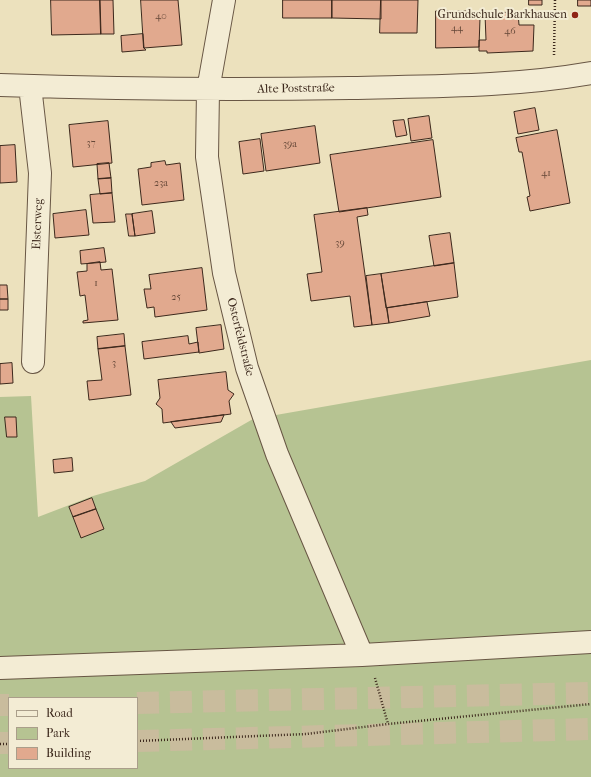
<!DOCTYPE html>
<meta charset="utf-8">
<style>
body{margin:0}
#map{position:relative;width:591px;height:777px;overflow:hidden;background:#ece1bd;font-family:"IM FELL French Canon",serif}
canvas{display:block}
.legend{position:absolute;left:8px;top:697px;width:130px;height:72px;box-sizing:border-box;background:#f3ecd4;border:1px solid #aa9e8a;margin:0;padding:5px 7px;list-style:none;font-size:12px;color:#3c281c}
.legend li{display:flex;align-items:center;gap:8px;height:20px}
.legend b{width:20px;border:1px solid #aa9e8a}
</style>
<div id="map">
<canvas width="591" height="777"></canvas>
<ul class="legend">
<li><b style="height:5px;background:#f3ecd4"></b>Road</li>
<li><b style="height:11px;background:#b6c392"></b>Park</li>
<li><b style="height:11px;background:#e1a98e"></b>Building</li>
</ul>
</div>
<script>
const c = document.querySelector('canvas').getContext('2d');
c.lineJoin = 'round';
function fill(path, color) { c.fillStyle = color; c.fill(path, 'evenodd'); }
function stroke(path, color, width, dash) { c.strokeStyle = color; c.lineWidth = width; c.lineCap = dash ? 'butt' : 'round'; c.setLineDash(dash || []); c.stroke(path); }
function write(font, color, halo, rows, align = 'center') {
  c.font = font + ' "IM FELL French Canon",serif'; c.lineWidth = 4; c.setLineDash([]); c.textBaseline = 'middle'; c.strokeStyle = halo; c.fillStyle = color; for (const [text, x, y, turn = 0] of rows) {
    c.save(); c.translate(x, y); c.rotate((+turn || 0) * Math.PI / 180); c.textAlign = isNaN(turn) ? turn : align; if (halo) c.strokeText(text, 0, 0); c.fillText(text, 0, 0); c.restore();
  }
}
const green = new Path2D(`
 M 591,360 L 591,777 L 0,777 L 0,397 L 31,396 L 38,517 L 93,496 L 145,481 L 253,419 ZM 9,698 L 137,698 L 137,768 L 9,768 Z`);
const building = new Path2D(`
 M 51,0 L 100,0 L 101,34 L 52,35 Z
 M 100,0 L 113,0 L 114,34 L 101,34 Z
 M 141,0 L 178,0 L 182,45 L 144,48 Z
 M 283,0 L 332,0 L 332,18 L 283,18 Z
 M 332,0 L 381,0 L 381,19 L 332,18 Z
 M 381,0 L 418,0 L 417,33 L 380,33 Z
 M 529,0 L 542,0 L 542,5 L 529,5 Z
 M 578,0 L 591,0 L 591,6 L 578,6 Z
 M 436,11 L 468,11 L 468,18 L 480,18 L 479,47 L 436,48 Z
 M 518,12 L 519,25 L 534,25 L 533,51 L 487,53 L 487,51 L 479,51 L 479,40 L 486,40 L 485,14 Z
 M 143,34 L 144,48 L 146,50 L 122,52 L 121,36 Z
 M 535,108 L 539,130 L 518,134 L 514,112 Z
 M 429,116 L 432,138 L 411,141 L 408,119 Z
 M 404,120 L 407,135 L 396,137 L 393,121 Z
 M 108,121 L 112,163 L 73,167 L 69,125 Z
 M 315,126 L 320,163 L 266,171 L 261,134 Z
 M 557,130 L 570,203 L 530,211 L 527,197 L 530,196 L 522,152 L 519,152 L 516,138 Z
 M 260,139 L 264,171 L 243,174 L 239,142 Z
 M 433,140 L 441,197 L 339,212 L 330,155 Z
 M 15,145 L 17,182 L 0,183 L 0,146 Z
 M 165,161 L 166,165 L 180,163 L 184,200 L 142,205 L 138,169 L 151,167 L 151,163 Z
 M 109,163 L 111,178 L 98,179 L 97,164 Z
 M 111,178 L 112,193 L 100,194 L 98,179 Z
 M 112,193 L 115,222 L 93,223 L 90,195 Z
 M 367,208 L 368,215 L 357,217 L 372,325 L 354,327 L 350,296 L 311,301 L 307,274 L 322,272 L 314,215 Z
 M 86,210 L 89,235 L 55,238 L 53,214 Z
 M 152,211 L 155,233 L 135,236 L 132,214 Z
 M 126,214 L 132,214 L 135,236 L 129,236 Z
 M 450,233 L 454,263 L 434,266 L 429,236 Z
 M 104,248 L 106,262 L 81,264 L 80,251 Z
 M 100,262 L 101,270 L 112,269 L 118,320 L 83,323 L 83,321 L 88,320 L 85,295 L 80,296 L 77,272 L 87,271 L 87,264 Z
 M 454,263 L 458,297 L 386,308 L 381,274 Z
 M 202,268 L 207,310 L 155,317 L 154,307 L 147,308 L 144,289 L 151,289 L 149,275 Z
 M 381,274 L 389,323 L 372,325 L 366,276 Z
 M 0,285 L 7,285 L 8,299 L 0,299 Z
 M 0,299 L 8,299 L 8,310 L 0,310 Z
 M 427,302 L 430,316 L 389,323 L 387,308 Z
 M 221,325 L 224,349 L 199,353 L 196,328 Z
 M 124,334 L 125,346 L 98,349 L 97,337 Z
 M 188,336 L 189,344 L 198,342 L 199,352 L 144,359 L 142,342 Z
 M 125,346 L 131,395 L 89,400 L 87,381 L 102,380 L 98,349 Z
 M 12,363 L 13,383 L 0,384 L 0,364 Z
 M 226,372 L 228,390 L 234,394 L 229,401 L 231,414 L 163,423 L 162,409 L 156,404 L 160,398 L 158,380 Z
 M 224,415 L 221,422 L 175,428 L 171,422 Z
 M 5,417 L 16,417 L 17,437 L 7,437 Z
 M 72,458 L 73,471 L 54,473 L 53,460 Z
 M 92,498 L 96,509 L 73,517 L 69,507 Z
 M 96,509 L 104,529 L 81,538 L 73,517 Z`);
const highwayTunnel = new Path2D(`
 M 137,703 L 591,693
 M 0,705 L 9,705
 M 137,741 L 591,729
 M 0,743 L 9,743`);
const path = new Path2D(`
 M 554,55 L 555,0
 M 375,678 L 388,724
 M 137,741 L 306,734 L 388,724 L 591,704
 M 0,744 L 9,744`);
const minor = new Path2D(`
 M 224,0 L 208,90 L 207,157 L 224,273 L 247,368 L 277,454 L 362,655
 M 0,85 C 117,89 233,90 350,88 C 431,86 511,87 591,73
 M 30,86 L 40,173 L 33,362
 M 0,668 L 362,655 L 591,642`);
const markers = [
 [575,15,4,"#8f2418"]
];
const numberNames = [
 ["40",161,17],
 ["44",457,29],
 ["46",510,32],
 ["37",91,144],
 ["39a",290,145],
 ["41",546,174],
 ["23a",161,184],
 ["39",340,244],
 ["1",96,284],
 ["25",176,298],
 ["3",114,364]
];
const poiNames = [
 ["Grundschule Barkhausen",567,15]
];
const streetNames = [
 ["Alte Poststraße",296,89,-1],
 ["Elsterweg",38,224,-88],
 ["Osterfeldstraße",240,337,76]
];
fill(green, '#b6c392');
fill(building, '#e1a98e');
stroke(building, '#3c281c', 1);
stroke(highwayTunnel, '#c9bc9d', 22, [22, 11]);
stroke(minor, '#685644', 24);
stroke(path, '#3c281c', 2.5, [1, 2]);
stroke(minor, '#f3ecd4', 22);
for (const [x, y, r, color] of markers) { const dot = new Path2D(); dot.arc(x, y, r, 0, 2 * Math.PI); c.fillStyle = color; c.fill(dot); stroke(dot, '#f3ecd4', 1.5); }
write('10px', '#654838', null, numberNames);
write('12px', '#3c281c', '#f3ecd4', poiNames, 'right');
write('12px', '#3c281c', '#f3ecd4', streetNames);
</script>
